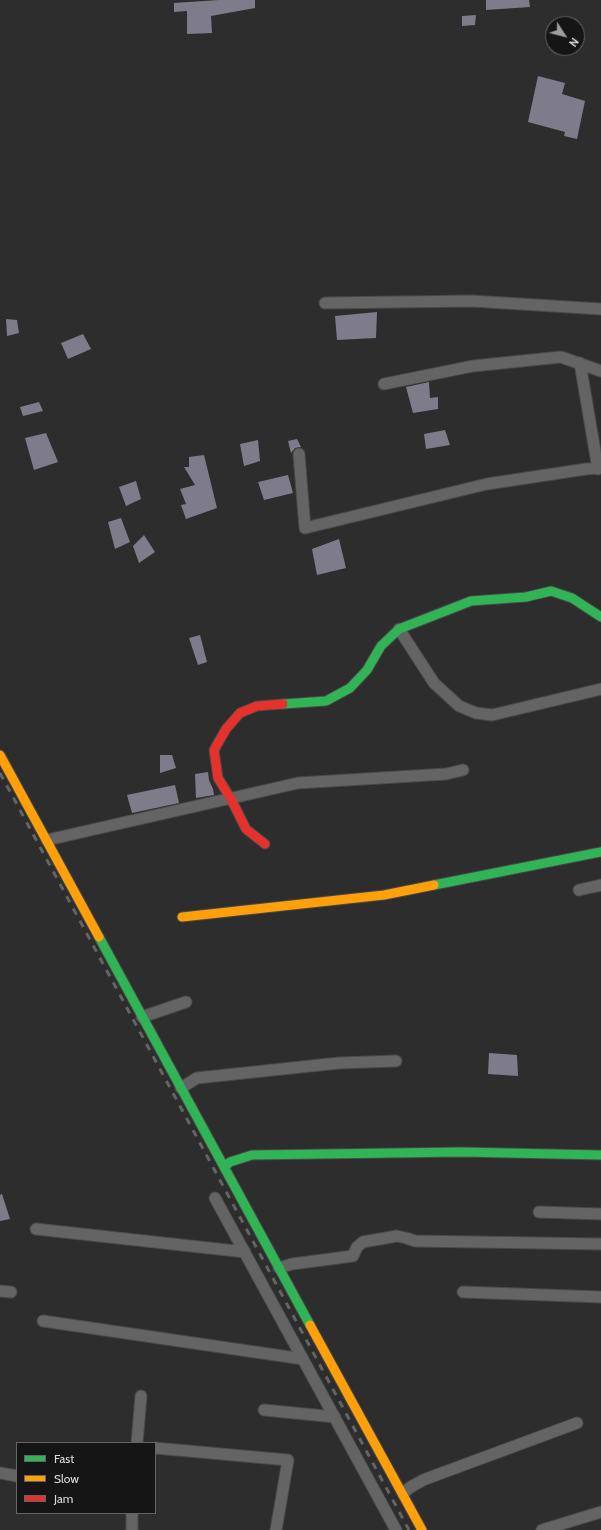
<!DOCTYPE html>
<style>
body{margin:0}
#map{position:relative;width:601px;height:1530px;overflow:hidden;background:#2d2d2d;font-family:Cabin,sans-serif}
canvas{display:block}
.legend{position:absolute;left:16px;top:1442px;width:140px;height:72px;box-sizing:border-box;background:#151516;border:1px solid #656466;margin:0;padding:5px 7px;list-style:none;font-size:12px;color:#dcdbdd}
.legend li{display:flex;align-items:center;gap:8px;height:20px}
.legend b{width:20px;border:1px solid #656466}
.north{position:absolute;left:545px;top:16px;width:40px;height:40px;box-sizing:border-box;background:#151516;border:1px solid #656466;border-radius:50%;rotate:126deg;font-size:11px;font-weight:700;line-height:16px;text-align:center;color:#dcdbdd}
.north::after{content:'';display:block;margin:auto;width:14px;height:18px;background:#9f9e9f;clip-path:polygon(50% 0,100% 100%,50% 72%,0 100%)}
</style>
<div id="map">
<canvas width="601" height="1530"></canvas>
<ul class="legend">
<li><b style="height:5px;background:#30b455"></b>Fast</li>
<li><b style="height:5px;background:#ff9f0a"></b>Slow</li>
<li><b style="height:5px;background:#e5322d"></b>Jam</li>
</ul>
<div class="north">N</div>
</div>
<script>
const c = document.querySelector('canvas').getContext('2d');
c.lineJoin = 'round';
function fill(path, color) { c.fillStyle = color; c.fill(path, 'evenodd'); }
function stroke(path, color, width, dash) { c.strokeStyle = color; c.lineWidth = width; c.lineCap = dash ? 'butt' : 'round'; c.setLineDash(dash || []); c.stroke(path); }
const building = new Path2D(`
 M 219,0 L 255,0 L 255,8 L 211,16 L 212,33 L 187,34 L 187,11 L 174,12 L 174,3 Z
 M 486,0 L 529,0 L 530,7 L 486,10 Z
 M 476,15 L 475,25 L 462,26 L 462,16 Z
 M 538,76 L 565,83 L 562,94 L 585,101 L 577,139 L 564,136 L 565,132 L 528,122 Z
 M 377,312 L 376,338 L 337,340 L 335,316 Z
 M 6,319 L 17,320 L 19,333 L 7,336 Z
 M 83,334 L 91,349 L 68,359 L 61,343 Z
 M 429,382 L 430,398 L 438,397 L 438,409 L 413,413 L 406,387 Z
 M 39,402 L 43,411 L 23,416 L 20,407 Z
 M 445,430 L 450,445 L 426,449 L 424,434 Z
 M 46,433 L 58,462 L 34,470 L 25,438 Z
 M 297,439 L 301,447 L 295,448 L 291,453 L 288,441 Z
 M 258,440 L 260,461 L 244,466 L 240,444 Z
 M 204,455 L 217,508 L 186,519 L 181,505 L 186,504 L 180,489 L 195,485 L 184,467 L 189,467 L 189,457 Z
 M 288,475 L 293,493 L 264,500 L 258,482 Z
 M 136,481 L 141,499 L 126,506 L 119,487 Z
 M 121,518 L 130,542 L 115,549 L 108,522 Z
 M 144,535 L 155,552 L 139,563 L 133,546 Z
 M 339,539 L 346,568 L 317,575 L 312,549 Z
 M 200,635 L 207,662 L 198,665 L 189,638 Z
 M 160,755 L 172,755 L 176,768 L 160,773 Z
 M 208,772 L 209,780 L 213,789 L 214,795 L 196,798 L 195,774 Z
 M 175,785 L 179,803 L 132,813 L 127,795 Z
 M 489,1053 L 517,1055 L 518,1076 L 488,1074 Z
 M 2,1194 L 10,1219 L 0,1221 L 0,1195 Z`);
const street = new Path2D(`
 M 325,303 L 472,301 L 601,309
 M 580,363 L 598,469
 M 384,384 L 473,366 L 561,357 L 601,371
 M 299,454 L 305,528 L 487,484 L 586,469 L 601,468
 M 399,629 L 434,683 L 446,694 L 459,706 L 476,713 L 492,715 L 601,689
 M 47,840 L 298,783 L 446,774 L 463,770
 M 579,890 L 601,885
 M 142,1017 L 186,1002
 M 181,1088 L 197,1078 L 339,1063 L 396,1061
 M 215,1198 L 396,1530
 M 539,1212 L 601,1214
 M 36,1229 L 245,1252
 M 279,1268 L 292,1264 L 353,1256 L 357,1247 L 363,1242 L 397,1236 L 406,1238 L 415,1241 L 601,1244
 M 0,1291 L 11,1292
 M 463,1292 L 601,1297
 M 43,1321 L 303,1359
 M 264,1410 L 335,1417
 M 137,1443 L 141,1396
 M 155,1448 L 288,1460 L 276,1530
 M 0,1473 L 17,1476
 M 403,1494 L 409,1488 L 423,1480 L 577,1423
 M 132,1513 L 132,1530
 M 542,1530 L 601,1512`);
const fast = new Path2D(`
 M 283,704 L 326,701 L 350,688 L 367,670 L 381,646 L 399,629 L 471,601 L 526,597 L 551,591 L 572,598 L 601,617
 M 434,885 L 601,852
 M 99,937 L 310,1325
 M 224,1167 L 230,1162 L 252,1155 L 462,1152 L 601,1155`);
const slow = new Path2D(`
 M 0,755 L 99,937
 M 182,917 L 384,895 L 434,885
 M 310,1325 L 422,1530`);
const jam = new Path2D(`
 M 265,844 L 246,829 L 231,799 L 218,778 L 214,750 L 226,729 L 240,713 L 257,706 L 283,704`);
const rail = new Path2D(`
 M 0,773 L 409,1530`);
fill(building, '#7e7c8a');
stroke(street, '#49494a', 13);
stroke(fast, '#49494a', 11);
stroke(slow, '#49494a', 11);
stroke(jam, '#49494a', 11);
stroke(street, '#656465', 11);
stroke(fast, '#30b455', 9);
stroke(slow, '#ff9f0a', 9);
stroke(jam, '#e5322d', 9);
stroke(rail, '#646464', 3, [7, 7]);
</script>
